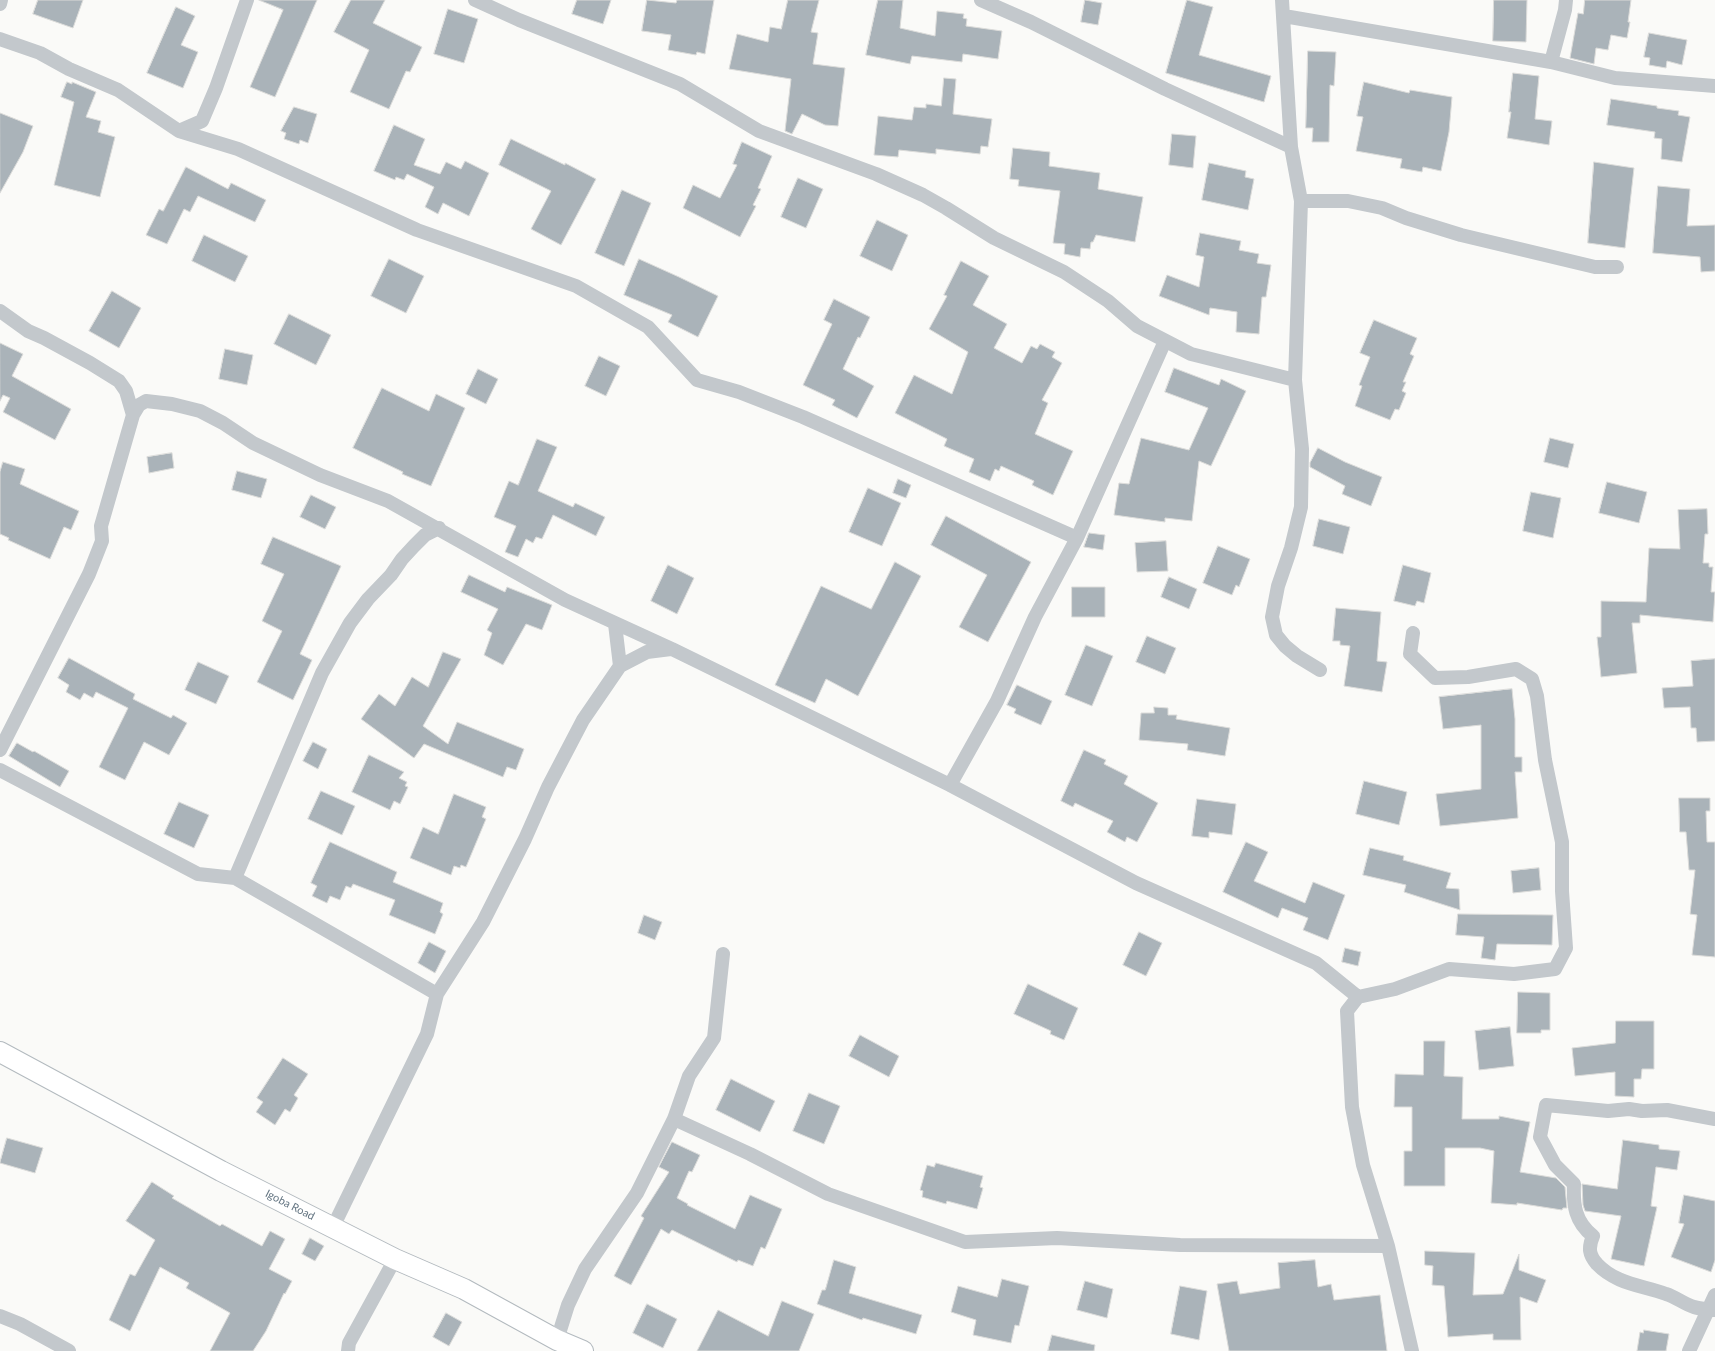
<!DOCTYPE html>
<style>
body{margin:0}
canvas{display:block;background:#fafaf8}
</style>
<canvas width="1715" height="1351"></canvas>
<script>
const c = document.querySelector('canvas').getContext('2d');
c.lineJoin = 'round';
function fill(path, color) { c.fillStyle = color; c.fill(path, 'evenodd'); }
function stroke(path, color, width, dash) { c.strokeStyle = color; c.lineWidth = width; c.lineCap = dash ? 'butt' : 'round'; c.setLineDash(dash || []); c.stroke(path); }
function write(font, color, halo, rows, align = 'center') {
  c.font = font + ' Lato,sans-serif'; c.lineWidth = 4; c.setLineDash([]); c.textBaseline = 'middle'; c.strokeStyle = halo; c.fillStyle = color; for (const [text, x, y, turn = 0] of rows) {
    c.save(); c.translate(x, y); c.rotate((+turn || 0) * Math.PI / 180); c.textAlign = isNaN(turn) ? turn : align; if (halo) c.strokeText(text, 0, 0); c.fillText(text, 0, 0); c.restore();
  }
}
const building = new Path2D(`
 M 38,0 L 83,0 L 73,28 L 33,14 Z
 M 259,0 L 317,0 L 275,97 L 250,87 L 283,10 Z
 M 351,0 L 385,0 L 373,23 L 422,47 L 410,72 L 406,71 L 389,109 L 350,92 L 369,50 L 334,32 Z
 M 577,0 L 611,0 L 603,24 L 572,14 Z
 M 647,0 L 676,3 L 677,0 L 714,0 L 705,54 L 697,52 L 696,55 L 668,50 L 671,35 L 642,31 Z
 M 788,0 L 819,0 L 811,32 L 818,33 L 813,64 L 845,68 L 838,126 L 825,125 L 802,114 L 792,134 L 785,131 L 791,79 L 729,69 L 737,34 L 768,42 L 770,27 L 781,29 Z
 M 878,0 L 903,0 L 900,28 L 935,36 L 937,11 L 964,14 L 963,18 L 967,19 L 966,26 L 1002,31 L 998,59 L 963,54 L 962,62 L 912,56 L 910,64 L 866,55 Z
 M 1085,0 L 1102,3 L 1098,25 L 1081,22 Z
 M 1187,0 L 1213,7 L 1199,55 L 1271,76 L 1264,102 L 1166,73 Z
 M 1494,0 L 1527,0 L 1526,42 L 1493,41 Z
 M 1585,0 L 1631,0 L 1628,22 L 1630,22 L 1627,38 L 1611,35 L 1608,50 L 1596,48 L 1594,64 L 1570,58 L 1578,13 L 1583,14 Z
 M 176,7 L 195,16 L 181,45 L 198,52 L 183,88 L 147,73 Z
 M 448,9 L 478,19 L 464,63 L 434,54 Z
 M 1649,33 L 1687,40 L 1682,65 L 1667,61 L 1666,68 L 1649,65 L 1650,58 L 1644,57 Z
 M 1308,51 L 1336,52 L 1334,86 L 1330,85 L 1329,142 L 1312,142 L 1313,128 L 1306,128 Z
 M 1513,73 L 1539,76 L 1535,119 L 1552,121 L 1549,145 L 1507,138 L 1511,112 L 1509,112 Z
 M 944,78 L 956,79 L 953,114 L 992,119 L 988,147 L 981,146 L 980,154 L 936,149 L 936,154 L 899,150 L 898,157 L 874,155 L 878,116 L 912,120 L 914,107 L 926,108 L 926,104 L 941,106 Z
 M 67,82 L 72,84 L 72,82 L 96,92 L 86,117 L 101,121 L 98,132 L 115,137 L 100,197 L 54,185 L 74,102 L 61,97 Z
 M 1364,82 L 1409,93 L 1410,90 L 1452,97 L 1449,132 L 1441,171 L 1423,167 L 1422,172 L 1400,168 L 1402,159 L 1356,151 L 1363,117 L 1357,116 Z
 M 1611,99 L 1657,106 L 1657,108 L 1679,111 L 1678,115 L 1690,117 L 1682,162 L 1661,159 L 1662,139 L 1654,138 L 1655,132 L 1607,125 Z
 M 294,107 L 317,114 L 308,143 L 300,140 L 299,144 L 284,139 L 286,133 L 281,131 Z
 M 0,113 L 33,126 L 23,152 L 0,193 Z
 M 394,125 L 425,139 L 414,165 L 440,174 L 446,162 L 461,169 L 465,161 L 489,173 L 469,216 L 443,203 L 438,214 L 425,207 L 434,187 L 407,174 L 404,180 L 396,177 L 395,180 L 374,171 Z
 M 1172,134 L 1196,136 L 1193,168 L 1169,165 Z
 M 511,139 L 565,165 L 565,163 L 596,179 L 561,245 L 531,229 L 551,191 L 499,165 Z
 M 742,142 L 772,156 L 758,188 L 761,189 L 753,205 L 756,206 L 740,237 L 683,208 L 693,185 L 720,198 L 737,165 L 733,164 Z
 M 1013,148 L 1050,152 L 1049,166 L 1100,173 L 1098,189 L 1143,197 L 1135,242 L 1096,235 L 1093,242 L 1091,242 L 1090,249 L 1081,248 L 1080,257 L 1064,254 L 1065,244 L 1053,243 L 1060,191 L 1018,186 L 1019,180 L 1010,179 Z
 M 1594,162 L 1634,168 L 1625,248 L 1588,243 Z
 M 1209,163 L 1246,171 L 1245,177 L 1254,179 L 1248,210 L 1202,200 Z
 M 186,167 L 228,189 L 231,183 L 266,200 L 255,222 L 198,196 L 190,212 L 184,209 L 167,244 L 146,235 L 159,209 L 163,211 Z
 M 798,178 L 823,189 L 806,228 L 781,217 Z
 M 1658,186 L 1690,189 L 1687,226 L 1715,225 L 1715,271 L 1701,272 L 1700,257 L 1653,253 Z
 M 622,190 L 651,203 L 624,266 L 595,253 Z
 M 877,220 L 908,235 L 892,271 L 860,256 Z
 M 1200,233 L 1241,241 L 1239,250 L 1259,254 L 1257,263 L 1271,265 L 1266,297 L 1262,297 L 1259,334 L 1236,332 L 1237,312 L 1210,308 L 1209,315 L 1159,296 L 1167,275 L 1199,287 L 1204,257 L 1196,255 Z
 M 204,235 L 248,256 L 235,282 L 192,261 Z
 M 389,259 L 424,276 L 406,313 L 371,296 Z
 M 639,259 L 679,277 L 718,296 L 698,337 L 668,322 L 672,315 L 624,295 Z
 M 961,261 L 989,276 L 973,305 L 1007,324 L 994,348 L 1022,363 L 1031,346 L 1037,349 L 1040,344 L 1055,352 L 1052,357 L 1062,363 L 1042,400 L 1048,403 L 1035,434 L 1073,451 L 1053,495 L 1032,485 L 1034,481 L 1001,466 L 999,471 L 995,469 L 990,481 L 969,472 L 974,459 L 944,446 L 947,439 L 895,413 L 914,375 L 952,394 L 968,352 L 929,329 L 947,296 L 944,295 Z
 M 112,291 L 141,308 L 119,348 L 89,331 Z
 M 834,299 L 870,317 L 860,338 L 858,337 L 843,369 L 874,386 L 857,418 L 832,405 L 835,400 L 803,385 L 832,324 L 824,320 Z
 M 289,314 L 331,335 L 316,365 L 274,344 Z
 M 1374,320 L 1417,338 L 1410,354 L 1414,356 L 1403,382 L 1406,382 L 1402,391 L 1406,393 L 1399,410 L 1395,409 L 1390,420 L 1355,406 L 1362,386 L 1359,385 L 1370,357 L 1360,353 Z
 M 0,343 L 23,354 L 12,376 L 71,409 L 55,440 L 3,412 L 10,398 L 3,395 L 0,401 Z
 M 225,349 L 253,355 L 247,385 L 219,379 Z
 M 599,356 L 620,366 L 606,396 L 585,386 Z
 M 1174,368 L 1219,385 L 1221,379 L 1246,391 L 1211,466 L 1199,461 L 1192,521 L 1165,518 L 1165,522 L 1114,515 L 1119,483 L 1129,484 L 1141,438 L 1189,450 L 1208,408 L 1165,392 Z
 M 478,369 L 498,379 L 486,404 L 466,394 Z
 M 382,388 L 429,411 L 436,394 L 465,408 L 431,486 L 402,474 L 403,472 L 353,448 Z
 M 1550,438 L 1574,444 L 1568,468 L 1544,462 Z
 M 537,439 L 557,447 L 538,491 L 573,507 L 575,503 L 605,517 L 596,536 L 553,515 L 542,539 L 536,537 L 533,543 L 526,539 L 518,557 L 505,552 L 516,526 L 494,517 L 509,481 L 518,485 Z
 M 1318,448 L 1345,462 L 1382,477 L 1371,506 L 1342,494 L 1345,486 L 1310,467 L 1310,463 Z
 M 172,453 L 174,468 L 149,473 L 147,457 Z
 M 3,462 L 25,469 L 20,484 L 79,511 L 71,530 L 64,527 L 50,559 L 8,540 L 9,538 L 0,534 L 0,472 Z
 M 237,471 L 267,479 L 261,498 L 232,490 Z
 M 898,479 L 911,485 L 906,498 L 893,493 Z
 M 1607,482 L 1647,492 L 1639,523 L 1599,513 Z
 M 868,488 L 901,503 L 882,546 L 849,532 Z
 M 1531,492 L 1561,498 L 1553,538 L 1523,531 Z
 M 311,495 L 336,507 L 325,529 L 300,517 Z
 M 1707,509 L 1708,534 L 1705,534 L 1703,563 L 1709,563 L 1709,567 L 1713,567 L 1711,592 L 1715,592 L 1713,622 L 1640,615 L 1640,623 L 1632,623 L 1637,673 L 1601,677 L 1597,637 L 1601,637 L 1601,601 L 1646,602 L 1649,548 L 1680,549 L 1678,510 Z
 M 946,516 L 1031,562 L 988,642 L 959,627 L 987,575 L 931,545 Z
 M 1319,519 L 1350,527 L 1343,554 L 1313,546 Z
 M 1089,533 L 1105,535 L 1103,550 L 1084,547 Z
 M 273,537 L 341,566 L 300,654 L 312,660 L 293,700 L 257,682 L 282,631 L 262,621 L 284,574 L 261,564 Z
 M 1166,541 L 1168,571 L 1137,572 L 1135,543 Z
 M 1218,546 L 1250,559 L 1239,587 L 1236,585 L 1232,595 L 1203,583 Z
 M 895,562 L 921,576 L 858,696 L 826,679 L 815,703 L 775,685 L 821,586 L 871,609 Z
 M 668,565 L 694,578 L 677,614 L 651,601 Z
 M 1403,565 L 1431,573 L 1424,603 L 1417,601 L 1415,606 L 1394,601 Z
 M 469,575 L 505,592 L 507,587 L 552,605 L 542,630 L 526,624 L 503,665 L 484,655 L 492,633 L 487,630 L 498,609 L 461,592 Z
 M 1169,577 L 1197,589 L 1189,609 L 1161,597 Z
 M 1072,587 L 1105,587 L 1105,617 L 1072,617 Z
 M 1336,608 L 1381,612 L 1377,661 L 1387,662 L 1382,692 L 1344,686 L 1350,646 L 1340,645 L 1340,641 L 1333,641 Z
 M 1147,636 L 1176,648 L 1165,674 L 1136,662 Z
 M 1086,645 L 1113,656 L 1092,706 L 1065,695 Z
 M 443,652 L 461,659 L 423,726 L 448,744 L 457,722 L 524,749 L 516,770 L 507,767 L 503,777 L 424,744 L 414,758 L 361,719 L 379,694 L 395,706 L 412,677 L 428,687 Z
 M 69,658 L 135,694 L 133,699 L 171,718 L 173,715 L 187,723 L 169,755 L 144,742 L 125,780 L 99,767 L 128,708 L 96,692 L 93,698 L 84,693 L 80,700 L 66,692 L 69,685 L 58,678 Z
 M 1715,659 L 1715,741 L 1697,742 L 1696,728 L 1691,728 L 1690,707 L 1664,708 L 1662,688 L 1693,686 L 1691,661 Z
 M 198,662 L 229,676 L 216,704 L 185,690 Z
 M 1017,685 L 1052,701 L 1041,725 L 1014,713 L 1016,709 L 1007,705 Z
 M 1512,689 L 1515,719 L 1515,757 L 1522,757 L 1522,772 L 1515,772 L 1518,818 L 1440,826 L 1436,794 L 1481,789 L 1481,725 L 1443,729 L 1439,697 Z
 M 1154,707 L 1168,708 L 1168,715 L 1177,715 L 1176,719 L 1230,728 L 1225,756 L 1187,750 L 1188,744 L 1139,740 L 1141,713 L 1154,713 Z
 M 313,742 L 327,749 L 318,769 L 303,761 Z
 M 17,743 L 33,752 L 34,751 L 69,771 L 60,787 L 9,756 Z
 M 1084,750 L 1106,760 L 1104,764 L 1128,776 L 1124,784 L 1158,803 L 1137,842 L 1127,837 L 1125,842 L 1107,832 L 1113,821 L 1075,803 L 1073,807 L 1061,801 Z
 M 369,755 L 404,772 L 399,778 L 407,782 L 405,786 L 408,787 L 400,804 L 394,801 L 390,810 L 352,792 Z
 M 1364,781 L 1407,792 L 1399,825 L 1356,814 Z
 M 321,791 L 355,806 L 342,835 L 308,819 Z
 M 454,794 L 486,807 L 482,817 L 486,819 L 466,867 L 461,865 L 460,868 L 454,866 L 451,875 L 410,858 L 423,827 L 438,834 Z
 M 1679,798 L 1710,798 L 1710,811 L 1706,811 L 1707,842 L 1715,842 L 1715,957 L 1692,955 L 1697,915 L 1690,914 L 1695,870 L 1689,870 L 1686,832 L 1680,832 Z
 M 1197,799 L 1236,804 L 1232,835 L 1209,832 L 1209,838 L 1192,836 Z
 M 179,802 L 209,815 L 194,848 L 164,834 Z
 M 330,842 L 397,872 L 393,882 L 443,903 L 440,912 L 443,914 L 435,934 L 389,915 L 395,900 L 353,884 L 351,888 L 346,886 L 340,900 L 330,896 L 327,903 L 312,896 L 317,886 L 311,883 Z
 M 1246,842 L 1268,852 L 1254,881 L 1305,903 L 1313,882 L 1345,895 L 1328,940 L 1303,930 L 1308,918 L 1282,908 L 1278,918 L 1223,892 Z
 M 1370,848 L 1404,856 L 1403,860 L 1451,873 L 1446,888 L 1459,889 L 1460,910 L 1404,892 L 1406,885 L 1363,875 Z
 M 1539,868 L 1541,890 L 1513,893 L 1511,871 Z
 M 1458,914 L 1553,915 L 1552,945 L 1497,944 L 1495,960 L 1481,958 L 1484,937 L 1456,935 Z
 M 644,915 L 662,922 L 655,940 L 638,933 Z
 M 1139,932 L 1162,943 L 1146,976 L 1123,965 Z
 M 429,942 L 446,951 L 435,973 L 418,963 Z
 M 1345,948 L 1361,952 L 1358,966 L 1342,962 Z
 M 1028,984 L 1078,1008 L 1064,1040 L 1050,1034 L 1051,1031 L 1014,1014 Z
 M 1518,992 L 1550,993 L 1550,1030 L 1541,1030 L 1541,1033 L 1517,1033 Z
 M 1616,1021 L 1654,1021 L 1654,1069 L 1642,1069 L 1641,1079 L 1634,1079 L 1634,1097 L 1615,1096 L 1615,1072 L 1575,1076 L 1572,1048 L 1615,1043 Z
 M 1510,1027 L 1514,1066 L 1479,1070 L 1475,1031 Z
 M 860,1035 L 899,1056 L 889,1077 L 849,1056 Z
 M 1424,1041 L 1445,1041 L 1444,1076 L 1463,1077 L 1462,1119 L 1499,1119 L 1499,1116 L 1530,1122 L 1520,1172 L 1556,1178 L 1565,1187 L 1567,1208 L 1563,1208 L 1562,1210 L 1517,1203 L 1517,1205 L 1491,1203 L 1494,1151 L 1480,1148 L 1445,1148 L 1445,1186 L 1404,1186 L 1404,1151 L 1412,1151 L 1412,1107 L 1394,1107 L 1395,1074 L 1423,1075 Z
 M 283,1058 L 308,1074 L 294,1095 L 298,1098 L 290,1112 L 285,1109 L 275,1125 L 256,1112 L 263,1102 L 257,1098 Z
 M 731,1079 L 775,1101 L 760,1132 L 716,1110 Z
 M 809,1093 L 840,1106 L 824,1144 L 793,1131 Z
 M 7,1138 L 43,1148 L 35,1173 L 0,1163 Z
 M 1623,1140 L 1659,1145 L 1659,1149 L 1680,1151 L 1677,1170 L 1656,1167 L 1651,1206 L 1657,1207 L 1644,1266 L 1611,1259 L 1621,1216 L 1585,1211 L 1583,1205 L 1582,1184 L 1617,1189 Z
 M 672,1142 L 700,1155 L 692,1172 L 689,1171 L 677,1198 L 688,1204 L 687,1205 L 735,1229 L 750,1195 L 782,1209 L 765,1249 L 761,1247 L 753,1266 L 738,1260 L 737,1262 L 672,1230 L 669,1234 L 661,1229 L 631,1285 L 614,1276 L 644,1218 L 641,1216 L 669,1172 L 659,1167 Z
 M 936,1163 L 983,1176 L 980,1187 L 983,1188 L 977,1209 L 947,1201 L 946,1204 L 922,1197 L 923,1191 L 920,1190 L 927,1165 L 934,1167 Z
 M 152,1182 L 174,1196 L 172,1198 L 220,1226 L 222,1224 L 262,1246 L 270,1231 L 285,1239 L 269,1269 L 292,1281 L 285,1294 L 284,1293 L 266,1331 L 253,1351 L 210,1351 L 230,1313 L 186,1288 L 189,1283 L 160,1267 L 130,1331 L 109,1320 L 130,1274 L 135,1276 L 155,1240 L 126,1221 Z
 M 1684,1195 L 1715,1201 L 1715,1260 L 1711,1272 L 1671,1257 L 1684,1224 L 1679,1223 Z
 M 310,1238 L 324,1246 L 315,1261 L 302,1254 Z
 M 1425,1251 L 1475,1253 L 1473,1295 L 1503,1294 L 1519,1254 L 1519,1270 L 1546,1280 L 1537,1303 L 1520,1297 L 1521,1340 L 1493,1340 L 1493,1334 L 1448,1337 L 1444,1286 L 1432,1285 L 1433,1266 L 1425,1265 Z
 M 834,1260 L 856,1267 L 849,1293 L 922,1315 L 916,1334 L 863,1318 L 862,1320 L 817,1304 L 822,1290 L 825,1290 Z
 M 1315,1260 L 1318,1287 L 1331,1284 L 1334,1300 L 1380,1295 L 1387,1351 L 1229,1351 L 1217,1284 L 1237,1281 L 1240,1294 L 1280,1288 L 1278,1263 Z
 M 1002,1279 L 1029,1286 L 1019,1326 L 1015,1325 L 1011,1343 L 973,1335 L 976,1320 L 951,1312 L 958,1286 L 997,1297 Z
 M 1085,1281 L 1113,1289 L 1107,1318 L 1077,1310 Z
 M 1180,1286 L 1207,1291 L 1199,1340 L 1171,1334 Z
 M 782,1301 L 814,1314 L 799,1351 L 697,1351 L 718,1310 L 768,1336 Z
 M 647,1304 L 677,1319 L 663,1348 L 633,1333 Z
 M 446,1313 L 462,1322 L 449,1346 L 433,1337 Z
 M 1644,1330 L 1669,1334 L 1666,1351 L 1637,1351 L 1640,1332 L 1643,1333 Z
 M 1052,1335 L 1095,1345 L 1094,1351 L 1048,1351 Z`);
const street = new Path2D(`
 M 475,0 L 519,20 L 680,84 L 759,131 L 876,174 L 923,195 L 946,208 L 994,238 L 1064,272 L 1108,301 L 1137,326 L 1191,354 L 1295,380
 M 981,0 L 1031,22 L 1165,89 L 1291,147
 M 1282,0 L 1291,147 L 1301,201 L 1295,380 L 1302,449 L 1301,507 L 1291,548 L 1278,586 L 1272,617 L 1276,635 L 1285,646 L 1297,656 L 1320,670
 M 0,4 L 1,0
 M 1284,16 L 1551,62 L 1615,78 L 1715,86
 M 0,39 L 40,53 L 69,69 L 118,90 L 179,131 L 238,149 L 417,230 L 576,286 L 648,327 L 697,380 L 739,392 L 803,417 L 1077,538
 M 1551,62 L 1565,10 L 1566,0
 M 179,131 L 202,121 L 216,88 L 247,0
 M 1301,201 L 1348,201 L 1382,208 L 1406,218 L 1461,235 L 1595,267 L 1617,267
 M 0,311 L 28,331 L 44,338 L 90,363 L 119,381 L 126,391 L 133,415
 M 615,624 L 620,666
 M 0,750 L 89,574 L 102,541 L 101,526 L 133,415 L 139,405 L 146,401 L 172,404 L 200,411 L 223,423 L 253,443 L 320,475 L 388,501 L 565,600 L 672,649 L 950,785 L 1136,883 L 1316,963 L 1358,997
 M 0,770 L 198,874 L 235,878 L 437,994
 M 950,785 L 997,701 L 1035,617 L 1077,538 L 1165,341
 M 235,878 L 322,673 L 350,623 L 368,599 L 391,575 L 402,559 L 414,546 L 425,535 L 439,528
 M 674,1119 L 750,1154 L 828,1194 L 965,1242 L 1057,1238 L 1180,1245 L 1388,1246
 M 1715,1119 L 1667,1110 L 1642,1111 L 1629,1109 L 1608,1111 L 1546,1105 L 1540,1137 L 1555,1165 L 1574,1184 C 1573,1205 1575,1222 1593,1236 C 1588,1248 1589,1255 1597,1264 C 1616,1284 1641,1285 1666,1294 C 1676,1297 1684,1304 1694,1307 C 1700,1309 1708,1309 1715,1310
 M 333,1227 L 427,1034 L 437,994 L 483,922 L 525,839 L 548,787 L 583,720 L 620,666 L 647,652 L 671,649
 M 0,1316 L 20,1324 L 69,1351
 M 557,1340 L 568,1305 L 585,1269 L 637,1193 L 674,1119 L 689,1076 L 714,1038 L 723,954
 M 348,1351 L 349,1343 L 395,1259
 M 1412,1351 L 1388,1246 L 1363,1165 L 1352,1107 L 1347,1011 L 1358,997 L 1395,989 L 1449,969 L 1514,974 L 1555,969 L 1566,948 L 1562,891 L 1562,842 L 1545,760 L 1537,696 L 1532,679 L 1516,669 L 1468,677 L 1435,678 L 1410,654 L 1413,633
 M 1689,1351 L 1715,1295`);
const secondary = new Path2D(`
 M 0,1052 L 221,1171 L 395,1259 L 464,1289 L 557,1340 L 583,1351`);
const streetNames = [
 ["Igoba Road",290,1205,27]
];
fill(building, '#aab3b9');
stroke(building, '#dcdcda', 1);
stroke(secondary, '#b3babf', 22);
stroke(street, '#c3c8cc', 14);
stroke(secondary, '#fff', 20);
write('11px', '#657683', '#fff', streetNames);
</script>
